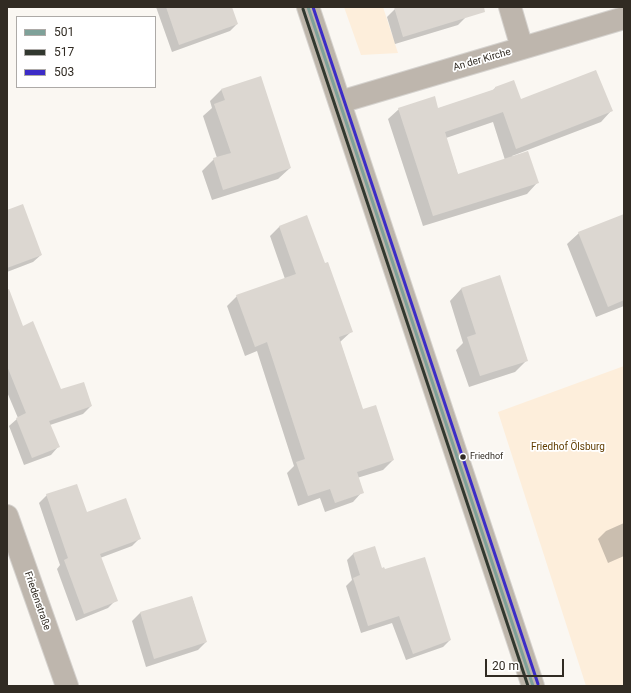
<!DOCTYPE html>
<meta charset="utf-8">
<style>
body{margin:0}
#map{position:relative;width:631px;height:693px;overflow:hidden;background:#faf7f2;font-family:Roboto,sans-serif}
canvas{display:block}
.frame{position:absolute;inset:0;border:8px solid #312b23;pointer-events:none}
.legend{position:absolute;left:16px;top:16px;width:140px;height:72px;box-sizing:border-box;background:#fff;border:1px solid #adaaa7;margin:0;padding:5px 7px;list-style:none;font-size:12px;color:#312b23}
.legend li{display:flex;align-items:center;gap:8px;height:20px}
.legend b{width:20px;border:1px solid #adaaa7}
.scale{position:absolute;left:485px;top:659px;width:79px;height:18px;box-sizing:border-box;border:2px solid #312b23;border-top:0;padding-left:5px;font-size:12px;line-height:14px;white-space:nowrap;color:#312b23;-webkit-text-stroke:3px #fff;paint-order:stroke}
</style>
<div id="map">
<canvas width="631" height="693"></canvas>
<div class="frame"></div>
<ul class="legend">
<li><b style="height:5px;background:#7ea199"></b>501</li>
<li><b style="height:5px;background:#31382f"></b>517</li>
<li><b style="height:5px;background:#3c2cc7"></b>503</li>
</ul>
<div class="scale">20 m</div>
</div>
<script>
const c = document.querySelector('canvas').getContext('2d');
c.lineJoin = 'round';
function fill(path, color) { c.fillStyle = color; c.fill(path, 'evenodd'); }
function stroke(path, color, width, dash) { c.strokeStyle = color; c.lineWidth = width; c.lineCap = dash ? 'butt' : 'round'; c.setLineDash(dash || []); c.stroke(path); }
function write(font, color, halo, rows, align = 'center') {
  c.font = font + ' Roboto,sans-serif'; c.lineWidth = 3.5; c.setLineDash([]); c.textBaseline = 'middle'; c.strokeStyle = halo; c.fillStyle = color; for (const [text, x, y, turn = 0] of rows) {
    c.save(); c.translate(x, y); c.rotate((+turn || 0) * Math.PI / 180); c.textAlign = isNaN(turn) ? turn : align; if (halo) c.strokeText(text, 0, 0); c.fillText(text, 0, 0); c.restore();
  }
}
const green = new Path2D(`
 M 344,7 L 383,7 L 398,53 L 361,55 Z
 M 624,366 L 624,686 L 586,686 L 498,412 Z`);
const shadow = new Path2D(`
 M 156,7 L 231,7 L 237,24 L 230,31 L 172,52 Z
 M 402,7 L 463,7 L 466,17 L 458,25 L 395,44 L 387,17 L 395,9 Z
 M 260,77 L 290,168 L 278,179 L 212,200 L 202,171 L 214,159 L 217,158 L 203,116 L 212,108 L 210,101 L 221,90 Z
 M 495,88 L 520,101 L 611,111 L 601,122 L 512,156 L 537,183 L 527,194 L 423,226 L 388,119 L 399,109 L 437,109 L 492,91 ZM 493,122 L 505,160 L 458,175 L 446,138 Z
 M 7,211 L 41,255 L 33,262 L 7,272 Z
 M 624,215 L 624,306 L 596,317 L 567,244 L 579,233 Z
 M 280,226 L 352,331 L 340,342 L 363,411 L 393,460 L 383,470 L 357,478 L 362,492 L 353,502 L 325,512 L 320,498 L 298,506 L 287,473 L 294,466 L 257,351 L 245,356 L 227,306 L 237,296 L 285,279 L 270,236 Z
 M 500,277 L 527,360 L 515,372 L 469,387 L 456,350 L 463,343 L 450,301 L 461,289 Z
 M 7,287 L 22,327 L 60,391 L 91,406 L 83,414 L 50,425 L 58,447 L 51,455 L 24,465 L 9,426 L 18,418 L 7,392 Z
 M 47,495 L 140,538 L 132,546 L 100,558 L 116,600 L 108,608 L 76,621 L 57,569 L 60,565 L 39,503 Z
 M 624,523 L 624,556 L 608,563 L 598,539 L 606,531 Z
 M 354,553 L 381,570 L 450,640 L 443,647 L 406,660 L 392,623 L 361,633 L 346,586 L 352,580 L 347,560 Z
 M 192,597 L 206,642 L 198,650 L 146,667 L 132,621 L 140,613 Z`);
const building = new Path2D(`
 M 166,7 L 232,7 L 238,24 L 179,45 Z
 M 394,7 L 484,7 L 485,12 L 403,37 Z
 M 596,70 L 613,111 L 516,149 L 503,112 L 445,132 L 458,174 L 528,151 L 539,183 L 433,216 L 398,108 L 435,96 L 438,108 L 495,89 L 495,87 L 514,80 L 521,99 Z
 M 261,76 L 291,168 L 223,190 L 213,158 L 231,153 L 214,104 L 225,100 L 221,89 Z
 M 23,204 L 42,255 L 7,268 L 7,210 Z
 M 624,214 L 624,300 L 608,307 L 578,232 Z
 M 307,215 L 325,263 L 328,262 L 353,332 L 339,337 L 363,409 L 376,405 L 394,460 L 357,472 L 364,493 L 335,503 L 330,489 L 308,496 L 296,462 L 305,459 L 267,342 L 255,347 L 236,295 L 296,274 L 279,226 Z
 M 500,275 L 528,361 L 480,376 L 467,337 L 476,334 L 461,288 Z
 M 9,289 L 23,326 L 33,321 L 61,389 L 84,382 L 92,406 L 49,421 L 60,447 L 32,458 L 16,418 L 26,413 L 7,366 L 7,290 Z
 M 77,484 L 87,512 L 126,498 L 141,539 L 100,554 L 118,601 L 84,614 L 64,560 L 68,558 L 46,494 Z
 M 375,546 L 382,568 L 384,567 L 385,569 L 425,557 L 451,640 L 413,654 L 399,616 L 368,626 L 353,578 L 360,575 L 353,553 Z
 M 192,596 L 207,642 L 154,659 L 140,612 Z`);
const street = new Path2D(`
 M 510,7 L 522,48
 M 340,102 L 624,18
 M 7,516 L 67,686`);
const secondary = new Path2D(`
 M 308,7 L 533,686`);
const bus1 = new Path2D(`
 M 308,7 L 533,686`);
const bus2 = new Path2D(`
 M 303,9 L 528,686`);
const bus3 = new Path2D(`
 M 313,7 L 538,684`);
const markers = [
 [463,457,3.5,"#312b23"]
];
const busNames = [
 ["Friedhof",470,457]
];
const streetNames = [
 ["An der Kirche",482,60,-16],
 ["Friedenstraße",37,601,71]
];
const parkNames = [
 ["Friedhof Ölsburg",568,447]
];
fill(green, '#fdeedb');
fill(shadow, '#0003');
fill(building, '#dcd7d1');
stroke(street, '#d5d2ce', 24);
stroke(secondary, '#d5d2ce', 24);
stroke(street, '#beb6ad', 22);
stroke(secondary, '#beb6ab', 22);
stroke(bus1, '#7ea199', 3);
stroke(bus2, '#31382f', 3);
stroke(bus3, '#3c2cc7', 3);
for (const [x, y, r, color] of markers) { const dot = new Path2D(); dot.arc(x, y, r, 0, 2 * Math.PI); c.fillStyle = color; c.fill(dot); stroke(dot, '#fff', 1.5); }
write('9px', '#312b23', '#fff', busNames, 'left');
write('10px', '#312b23', '#fff', streetNames);
write('10px', '#613d00', '#fff', parkNames);
</script>
